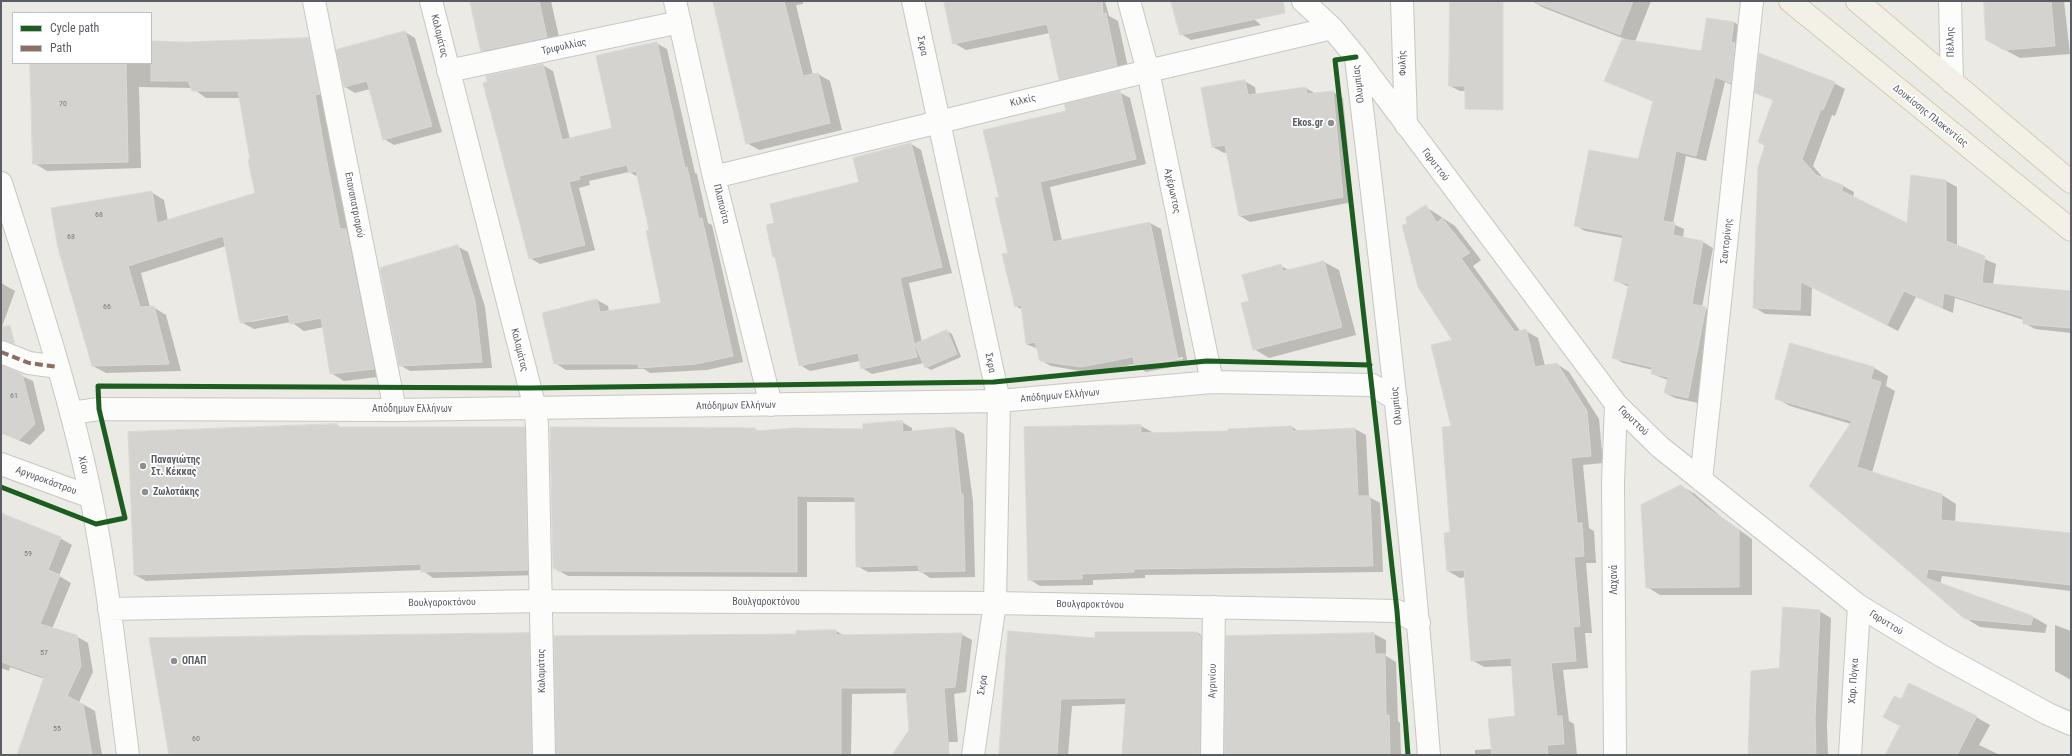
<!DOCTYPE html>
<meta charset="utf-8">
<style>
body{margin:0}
#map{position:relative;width:2072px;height:756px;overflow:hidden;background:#ebeae4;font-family:"Roboto Condensed",sans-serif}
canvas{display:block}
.frame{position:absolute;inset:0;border:2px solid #5a5e63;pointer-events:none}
.legend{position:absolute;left:12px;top:12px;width:140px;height:52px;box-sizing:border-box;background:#fff;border:1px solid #bdbfc1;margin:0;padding:5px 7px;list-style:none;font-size:12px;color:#5a5e63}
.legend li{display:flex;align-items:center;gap:8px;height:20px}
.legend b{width:20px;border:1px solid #bdbfc1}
</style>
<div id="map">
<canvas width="2072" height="756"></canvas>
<div class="frame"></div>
<ul class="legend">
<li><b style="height:5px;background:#1b5e20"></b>Cycle path</li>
<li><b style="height:5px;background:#8d6e63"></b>Path</li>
</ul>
</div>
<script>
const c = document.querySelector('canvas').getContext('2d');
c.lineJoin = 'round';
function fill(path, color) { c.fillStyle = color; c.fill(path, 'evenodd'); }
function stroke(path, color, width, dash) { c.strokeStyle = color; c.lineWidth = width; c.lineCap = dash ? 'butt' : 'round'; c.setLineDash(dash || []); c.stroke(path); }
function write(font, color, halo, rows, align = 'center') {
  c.font = font + ' "Roboto Condensed",sans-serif'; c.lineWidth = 3.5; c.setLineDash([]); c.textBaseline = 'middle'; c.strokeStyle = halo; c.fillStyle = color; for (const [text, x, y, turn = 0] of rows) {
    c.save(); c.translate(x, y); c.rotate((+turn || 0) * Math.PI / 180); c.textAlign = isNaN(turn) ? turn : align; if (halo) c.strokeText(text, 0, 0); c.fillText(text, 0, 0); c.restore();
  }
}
const shadow = new Path2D(`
 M 471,1 L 551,1 L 561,46 L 496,59 L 482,51 Z
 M 714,1 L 803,1 L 803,4 L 796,5 L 813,75 L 818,74 L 830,81 L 842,130 L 759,150 L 747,143 Z
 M 945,1 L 1105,1 L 1109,16 L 1118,21 L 1129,72 L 1072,86 L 1060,79 L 1050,33 L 966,50 L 954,43 Z
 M 1172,1 L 1232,1 L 1261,25 L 1191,40 L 1181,34 Z
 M 1451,1 L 1486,1 L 1484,91 L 1460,91 L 1450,86 Z
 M 1532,1 L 1651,1 L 1635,42 L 1702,52 L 1734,22 L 1743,28 L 1740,88 L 1725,82 L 1706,161 L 1686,156 L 1673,224 L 1684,229 L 1683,238 L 1703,242 L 1713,248 L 1702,307 L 1715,313 L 1698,403 L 1675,398 L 1665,393 L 1668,380 L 1652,374 L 1653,370 L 1623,363 L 1613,357 L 1629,287 L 1615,280 L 1623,238 L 1585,231 L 1575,225 L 1638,161 L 1654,102 L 1606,81 L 1630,41 L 1544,8 Z
 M 1985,1 L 2064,1 L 2070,54 L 2020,58 L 1987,40 Z
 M 405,32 L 415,38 L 442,132 L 394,145 L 384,139 L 370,89 L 355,93 L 345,87 Z
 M 308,39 L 321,47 L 386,376 L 344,381 L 331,373 L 324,327 L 304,331 L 291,322 L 254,329 L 241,322 L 226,246 L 141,273 L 150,307 L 153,307 L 166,315 L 181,371 L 106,373 L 93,366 L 151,192 L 164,200 L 168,221 L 256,194 L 240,98 L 206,98 L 192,88 L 139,87 L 141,168 L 47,171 L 34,163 L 31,63 L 151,63 L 151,41 L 185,43 ZM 293,312 L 293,314 L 251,322 L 251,320 Z
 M 656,43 L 667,49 L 695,173 L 697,174 L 708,223 L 712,225 L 743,362 L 707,370 L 650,373 L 644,369 L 566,370 L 555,363 L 597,300 L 608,306 L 609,312 L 662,304 L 650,231 L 638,177 L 629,172 L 589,181 L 590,185 L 579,188 L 595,250 L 540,264 L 530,258 L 542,65 L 553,71 L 570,139 L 613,129 Z
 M 1244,81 L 1255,87 L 1256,95 L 1306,88 L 1316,94 L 1333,92 L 1343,98 L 1353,202 L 1250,222 L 1240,216 L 1228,152 L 1224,153 L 1213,147 L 1202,89 Z
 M 1834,83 L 1845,89 L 1835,116 L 1832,115 L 1813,166 L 1824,179 L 1843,186 L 1854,192 L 1853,198 L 1908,224 L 1946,181 L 1957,187 L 1957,247 L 1996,264 L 1993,285 L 2071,292 L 2071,333 L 2035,329 L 2024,323 L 2024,320 L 1955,298 L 1953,313 L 1916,297 L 1898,331 L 1812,287 L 1811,316 L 1765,314 L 1754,307 L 1766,146 L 1759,142 L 1774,101 L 1756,92 Z
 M 1119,92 L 1130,98 L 1146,164 L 1050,187 L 1062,241 L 1150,223 L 1161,229 L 1188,364 L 1146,372 L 1136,366 L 1135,364 L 1092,373 L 1051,366 L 1040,360 L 1038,349 L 1026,344 L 1023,310 L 1015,306 L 1000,197 L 1067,112 ZM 1183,357 L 1183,359 L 1143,366 L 1143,364 Z
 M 911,144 L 921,150 L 952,273 L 909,283 L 922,342 L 947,331 L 952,334 L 961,357 L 931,370 L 926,367 L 924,363 L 872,374 L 862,368 L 860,361 L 810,371 L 800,365 L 777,258 L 774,257 L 775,224 L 860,183 Z
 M 1426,207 L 1455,226 L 1481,260 L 1473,266 L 1521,332 L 1526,331 L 1538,338 L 1545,366 L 1557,364 L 1569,372 L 1599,419 L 1603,463 L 1583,465 L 1589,528 L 1594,531 L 1596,563 L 1586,563 L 1592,633 L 1585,633 L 1588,668 L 1563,670 L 1569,721 L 1574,724 L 1577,755 L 1475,755 L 1475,750 L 1492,749 L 1516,717 L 1513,666 L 1484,667 L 1472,660 L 1465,577 L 1460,578 L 1448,571 L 1451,533 L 1453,340 Z
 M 457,246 L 468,252 L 485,307 L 492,368 L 410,371 L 400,365 Z
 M 1324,262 L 1339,270 L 1356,335 L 1269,358 L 1254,349 L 1250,302 L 1281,266 L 1290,271 Z
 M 1,283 L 15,291 L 1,329 Z
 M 1,364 L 4,368 L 33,381 L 45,430 L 30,445 L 1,433 Z
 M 1874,368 L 1888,376 L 1886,386 L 1895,391 L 1872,473 L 1942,495 L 1956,504 L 1955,523 L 2070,534 L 2071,522 L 2071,591 L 1942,576 L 1940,584 L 2033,617 L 2047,625 L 2045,633 L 1980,627 L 1965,618 L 1810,486 L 1851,424 L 1790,406 L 1776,398 Z
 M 902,422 L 912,428 L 912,432 L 954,428 L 964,434 L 973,501 L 975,577 L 930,578 L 920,571 L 868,572 L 857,566 L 856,502 L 807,502 L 807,577 L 568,576 L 554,568 L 755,429 L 760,432 L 864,430 Z
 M 337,425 L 342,428 L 524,428 L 535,435 L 538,575 L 433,578 L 422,570 L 146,581 L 135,575 Z
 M 1141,426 L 1152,432 L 1152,434 L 1229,432 L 1292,427 L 1300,432 L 1355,429 L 1366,435 L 1369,497 L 1380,503 L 1383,572 L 1145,575 L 1145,578 L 1093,580 L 1093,585 L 1040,586 L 1029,579 Z
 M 1681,486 L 1695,494 L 1720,516 L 1752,539 L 1752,595 L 1660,595 L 1647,587 Z
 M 1,515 L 60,538 L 72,545 L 59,576 L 71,583 L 52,629 L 76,636 L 88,643 L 93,672 L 79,702 L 95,711 L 102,755 L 18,755 L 45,679 L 10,667 L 9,671 L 1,668 Z
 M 1819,611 L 1831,618 L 1827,726 L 1828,755 L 1749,755 L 1780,669 Z
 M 2055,625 L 2071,631 L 2071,680 L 2055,671 Z
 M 836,631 L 845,636 L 961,634 L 972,640 L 966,692 L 954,694 L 958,742 L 949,742 L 949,755 L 893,755 L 910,731 L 908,693 L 852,694 L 851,755 L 557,755 L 797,635 L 797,632 Z
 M 1198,633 L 1209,640 L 1211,755 L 1123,755 L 1127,704 L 1072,706 L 1068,755 L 1000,755 L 1096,639 Z
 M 529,634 L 539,640 L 542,755 L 170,755 Z
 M 1374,634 L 1386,640 L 1386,656 L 1396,662 L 1398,721 L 1400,723 L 1401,755 L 1226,755 L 1227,637 Z
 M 1901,701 L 1976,717 L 1990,725 L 1979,745 L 2000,755 L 1886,755 L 1901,726 Z`);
const building = new Path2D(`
 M 470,1 L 539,1 L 547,37 L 481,51 Z
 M 713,1 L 784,1 L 803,76 L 818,73 L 830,123 L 746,144 Z
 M 944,1 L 1102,1 L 1103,13 L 1098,15 L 1106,13 L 1117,66 L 1059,80 L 1047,24 L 953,44 Z
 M 1171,1 L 1283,1 L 1285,13 L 1180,35 Z
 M 1450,1 L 1503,1 L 1503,110 L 1465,109 L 1465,86 L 1449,86 Z
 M 1537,1 L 1633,1 L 1620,35 L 1537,3 Z
 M 1984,1 L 2051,1 L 2055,46 L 2004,50 L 1986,40 Z
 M 1707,18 L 1734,22 L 1731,42 L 1735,43 L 1731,83 L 1715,77 L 1696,156 L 1676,151 L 1663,221 L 1675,223 L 1673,235 L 1703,241 L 1692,304 L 1706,307 L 1688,398 L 1664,393 L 1668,377 L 1651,374 L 1652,367 L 1612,358 L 1629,284 L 1614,281 L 1623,235 L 1574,226 L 1589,150 L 1638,159 L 1653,101 L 1604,81 L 1622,39 L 1701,51 Z
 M 405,31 L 432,126 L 383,140 L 367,81 L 344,87 L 336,50 Z
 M 309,38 L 320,94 L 315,95 L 324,147 L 340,229 L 346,229 L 374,369 L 330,374 L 321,318 L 290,324 L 288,314 L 240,323 L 223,236 L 128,266 L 140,307 L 154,306 L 169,364 L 92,366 L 58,248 L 51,208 L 152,191 L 157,223 L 255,193 L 248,160 L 250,159 L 238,91 L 192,91 L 188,81 L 151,81 L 151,41 L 185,42 Z
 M 657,42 L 685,168 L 687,167 L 699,219 L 702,218 L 733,356 L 696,364 L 639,368 L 638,364 L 554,364 L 542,313 L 597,299 L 600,312 L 661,303 L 646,231 L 649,230 L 636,171 L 629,173 L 627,165 L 579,176 L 580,179 L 569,182 L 585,245 L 529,259 L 483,83 L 487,82 L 486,76 L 543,64 L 562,140 L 612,128 L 596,56 Z
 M 1759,53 L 1835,82 L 1823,110 L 1821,109 L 1802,159 L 1816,175 L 1843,185 L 1842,191 L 1907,223 L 1911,175 L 1946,180 L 1946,241 L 1985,256 L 1982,283 L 2071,291 L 2071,328 L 2023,324 L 2023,317 L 1944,293 L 1942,308 L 1904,291 L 1887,325 L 1801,282 L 1800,310 L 1753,308 L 1758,167 L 1765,145 L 1758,142 L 1773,100 L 1755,93 Z
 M 30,63 L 126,63 L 128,162 L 33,164 Z
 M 1245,80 L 1248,95 L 1306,87 L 1307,94 L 1333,91 L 1343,197 L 1239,216 L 1225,145 L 1212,147 L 1201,88 Z
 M 1120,91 L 1136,159 L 1040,182 L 1053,242 L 1150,222 L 1178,359 L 1135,367 L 1133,357 L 1081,367 L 1040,361 L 1035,342 L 1026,344 L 1021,305 L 1015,307 L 1002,254 L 1008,253 L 995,198 L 999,197 L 983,130 L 1066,111 L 1064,104 Z
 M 911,143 L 942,267 L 900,278 L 917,357 L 861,369 L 858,353 L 799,366 L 775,257 L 773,257 L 766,225 L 774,223 L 770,204 L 859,182 L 853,158 Z
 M 1426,205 L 1437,223 L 1442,218 L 1470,253 L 1461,258 L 1515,332 L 1526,329 L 1535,367 L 1557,363 L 1587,411 L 1591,456 L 1571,458 L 1577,523 L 1582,523 L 1584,556 L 1574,557 L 1580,626 L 1573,627 L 1576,661 L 1551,663 L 1557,716 L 1562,716 L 1564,744 L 1547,745 L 1548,755 L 1492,755 L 1488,719 L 1515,716 L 1511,658 L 1471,661 L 1464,570 L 1447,571 L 1444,533 L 1450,532 L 1442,427 L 1451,426 L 1431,345 L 1452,340 L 1418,287 L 1402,225 L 1407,224 L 1406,218 Z
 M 458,245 L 475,301 L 482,362 L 399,366 L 380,268 Z
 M 1324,261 L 1342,327 L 1253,350 L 1241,303 L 1249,301 L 1242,275 L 1281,264 L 1283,271 Z
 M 10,326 L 15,344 L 1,340 L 1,327 Z
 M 947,330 L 957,354 L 925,368 L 915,344 Z
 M 1790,343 L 1874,367 L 1871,379 L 1881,382 L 1857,467 L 1942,494 L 1941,520 L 2071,533 L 2071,585 L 1928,569 L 1926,578 L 2033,616 L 2031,625 L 1965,619 L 1809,486 L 1852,421 L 1775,399 Z
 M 1,365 L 22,374 L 35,424 L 19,440 L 1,432 Z
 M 902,421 L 903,432 L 954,427 L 961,494 L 963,494 L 965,571 L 919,572 L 918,565 L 856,567 L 855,497 L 797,496 L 797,572 L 557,571 L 557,569 L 553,569 L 550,427 L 755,428 L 756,431 L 794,428 L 863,429 L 863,424 Z
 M 337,424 L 337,427 L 525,427 L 528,570 L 421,572 L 421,564 L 134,575 L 128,432 Z
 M 1141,425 L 1141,433 L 1228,431 L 1228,429 L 1292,426 L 1292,431 L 1355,428 L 1358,496 L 1370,496 L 1373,566 L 1134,569 L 1134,572 L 1082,574 L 1082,579 L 1028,580 L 1024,427 Z
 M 1681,485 L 1706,507 L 1739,530 L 1739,587 L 1646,588 L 1641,505 Z
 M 1,513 L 61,537 L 48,570 L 60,575 L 40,624 L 77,635 L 81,666 L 67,696 L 83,704 L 92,755 L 17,755 L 44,677 L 1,662 Z
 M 1783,607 L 1820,610 L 1815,719 L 1816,755 L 1748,755 L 1751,671 L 1779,668 Z
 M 836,630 L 836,635 L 962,633 L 955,687 L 944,688 L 949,755 L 892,755 L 909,730 L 906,688 L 841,688 L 841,755 L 556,755 L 554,636 L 796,634 L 796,631 Z
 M 1008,631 L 1095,638 L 1095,632 L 1198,632 L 1198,636 L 1201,636 L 1200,755 L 1122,755 L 1126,698 L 1061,699 L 1057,755 L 999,755 Z
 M 529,633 L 532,755 L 169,755 L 149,638 Z
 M 1374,633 L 1375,654 L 1385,654 L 1386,715 L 1389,715 L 1390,755 L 1224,755 L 1226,636 Z
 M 1909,683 L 1977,716 L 1957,755 L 1885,755 L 1900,726 L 1883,717 L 1894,696 L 1901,699 Z`);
const minor = new Path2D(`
 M 314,1 L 395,410
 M 431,1 L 535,408 L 537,425 L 544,755
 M 675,1 L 714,177 L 771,405
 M 913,1 L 999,401 L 995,603 L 973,755
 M 1129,1 L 1148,71 L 1212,382
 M 1303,1 L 1332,28 L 1356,57 L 1616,404 L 1660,447 L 1859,606 L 1942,656 L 2048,714 L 2071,724
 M 1402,1 L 1406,125
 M 1950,1 L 1952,82
 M 1356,58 C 1384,290 1411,522 1429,755
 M 448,71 L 680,22
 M 714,177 L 1148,71 L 1332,28
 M 1,183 C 34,287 69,390 91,497 C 108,582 117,669 128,755
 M 1,352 L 29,363 L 58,367
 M 71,413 L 99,409 L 395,410 L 999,401 L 1212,382 L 1372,385 L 1396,399
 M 1,464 L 91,497
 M 1701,480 L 1752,1
 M 109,609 L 540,601 L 995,603 L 1397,611 L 1419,623
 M 1212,755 L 1214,607
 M 1615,755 L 1613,482 L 1616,404
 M 1850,755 L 1859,606`);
const major = new Path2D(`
 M 1790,1 L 2071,230
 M 1857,1 L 2071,182`);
const quiet = new Path2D(`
 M 1,352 L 29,363 L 58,367`);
const cycleway = new Path2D(`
 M 1356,57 L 1335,60 L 1397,611 L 1408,755
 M 1,487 L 96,524 L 125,518 L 99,409 L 98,386 L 529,388 L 994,382 L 1207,361 L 1370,365`);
const markers = [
 [1331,123,4,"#8d8f90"],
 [143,466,4,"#8d8f90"],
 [145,492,4,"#8d8f90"],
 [174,661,4,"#8d8f90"]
];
const numberNames = [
 ["70",63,104],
 ["68",99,215],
 ["68",71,237],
 ["66",107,307],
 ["61",14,396],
 ["59",28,554],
 ["57",44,653],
 ["55",57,729],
 ["60",196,739]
];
const streetNames = [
 ["Καλαμάτας",439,36,76],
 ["Πέλλης",1951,42,-91],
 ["Σκρα",922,46,78],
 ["Τριφυλλίας",564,47,-12],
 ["Φυλής",1403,63,-92],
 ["Ολυμπίας",1359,84,-97],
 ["Κιλκίς",1023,101,-14],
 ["Δουκίσσης Πλακεντίας",1930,116,39],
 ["Γαρυττού",1435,165,53],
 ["Αχέρωντος",1172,191,78],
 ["Πλαπούτα",721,204,76],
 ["Επαναπατρισμού",354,205,79],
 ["Σαντορίνης",1727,241,-84],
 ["Καλαμάτας",519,350,76],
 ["Σκρα",990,363,78],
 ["Απόδημων Ελλήνων",1060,396,-5],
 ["Απόδημων Ελλήνων",736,406,-1],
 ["Ολυμπίας",1397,406,-96],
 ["Απόδημων Ελλήνων",412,409],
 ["Γαρυττού",1633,421,44],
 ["Χίου",83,465,77],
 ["Αργυροκάστρου",46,481,20],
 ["Λαχανά",1614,580,-90],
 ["Βουλγαροκτόνου",766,602],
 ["Βουλγαροκτόνου",442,603,-1],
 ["Βουλγαροκτόνου",1090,605,1],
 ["Γαρυττού",1886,623,32],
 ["Καλαμάτας",542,671,-91],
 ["Αγρινίου",1213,681,-89],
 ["Χαρ. Πόγκα",1854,681,-86],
 ["Σκρα",983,685,-82]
];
const poiNames = [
 ["Ekos.gr",1323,123,"right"],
 ["Παναγιώτης",151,460],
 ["Στ. Κέκκας",151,472],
 ["Ζωλοτάκης",153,492],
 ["ΟΠΑΠ",182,661]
];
fill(shadow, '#0003');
fill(building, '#d4d3cf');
stroke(building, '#dad8d4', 1);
stroke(minor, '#c7c7c5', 24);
stroke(major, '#d4cab0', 24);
stroke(minor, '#fcfcfb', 22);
stroke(major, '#f2f0e7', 22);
stroke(quiet, '#8d6e63', 4, [8, 4]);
stroke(cycleway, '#1b5e20', 5);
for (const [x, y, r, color] of markers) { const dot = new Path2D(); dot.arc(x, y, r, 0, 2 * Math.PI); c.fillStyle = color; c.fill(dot); stroke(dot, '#fff', 1.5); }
write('8px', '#797c7e', null, numberNames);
write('10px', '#5a5e63', '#fff', streetNames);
write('bold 10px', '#5a5e63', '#fff', poiNames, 'left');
</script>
